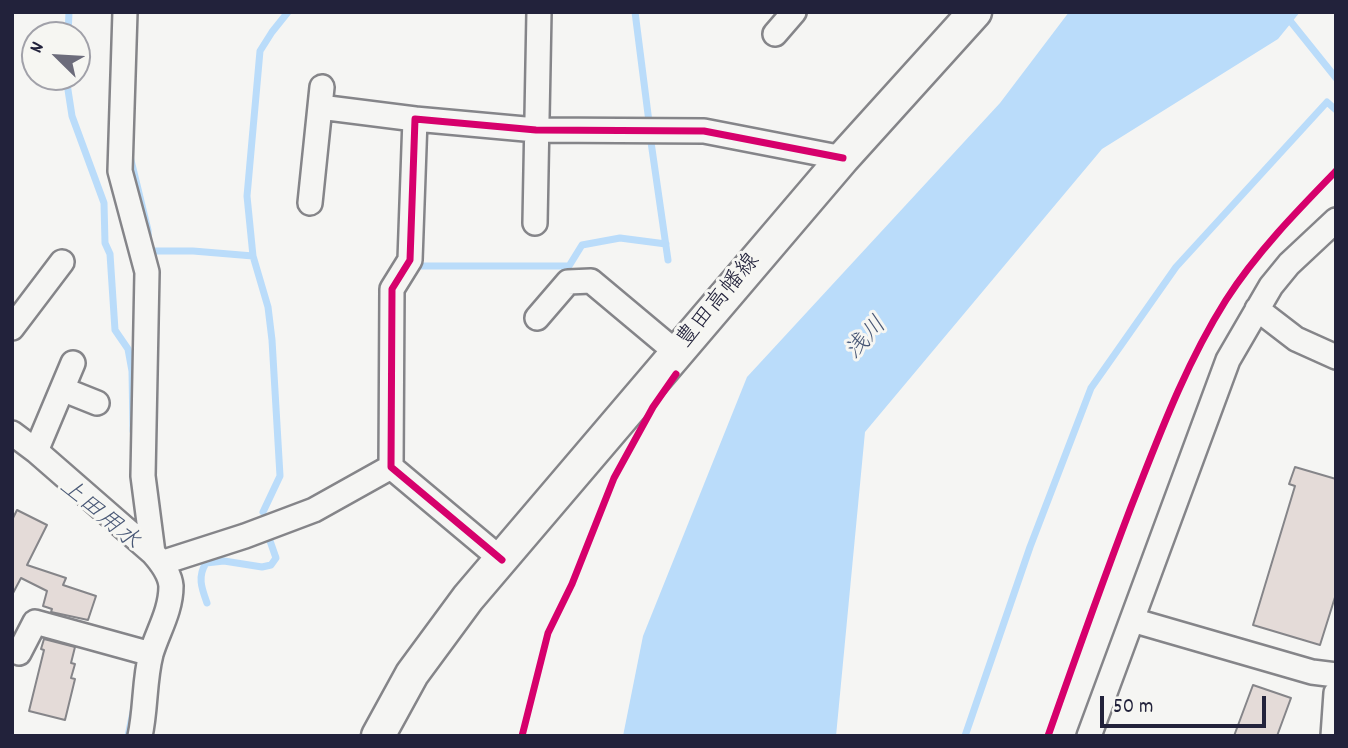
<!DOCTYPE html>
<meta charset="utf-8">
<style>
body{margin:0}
#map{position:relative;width:1348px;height:748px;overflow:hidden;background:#f5f5f3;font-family:Dekko,sans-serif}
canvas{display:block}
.frame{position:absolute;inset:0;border:14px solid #22223b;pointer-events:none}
.north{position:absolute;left:21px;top:21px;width:70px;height:70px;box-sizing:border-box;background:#f6f6f2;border:2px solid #a1a1a9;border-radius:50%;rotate:294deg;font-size:19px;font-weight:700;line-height:28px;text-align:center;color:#22223b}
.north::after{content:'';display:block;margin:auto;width:24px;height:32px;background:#6c6c7b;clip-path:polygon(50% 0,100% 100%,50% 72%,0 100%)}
.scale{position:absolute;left:1100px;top:696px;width:166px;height:32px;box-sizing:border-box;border:4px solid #22223b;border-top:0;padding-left:9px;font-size:21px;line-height:24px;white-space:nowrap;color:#22223b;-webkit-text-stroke:5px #f6f6f2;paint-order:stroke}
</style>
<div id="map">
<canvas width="1348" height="748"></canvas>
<div class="frame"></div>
<div class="north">N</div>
<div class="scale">50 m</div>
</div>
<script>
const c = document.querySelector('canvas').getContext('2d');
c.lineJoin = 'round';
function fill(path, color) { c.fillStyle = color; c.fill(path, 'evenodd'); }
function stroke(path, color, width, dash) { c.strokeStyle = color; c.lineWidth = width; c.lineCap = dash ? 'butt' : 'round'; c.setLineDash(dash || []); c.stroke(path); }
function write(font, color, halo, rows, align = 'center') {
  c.font = font + ' Dekko,"Klee One",sans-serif'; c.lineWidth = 6; c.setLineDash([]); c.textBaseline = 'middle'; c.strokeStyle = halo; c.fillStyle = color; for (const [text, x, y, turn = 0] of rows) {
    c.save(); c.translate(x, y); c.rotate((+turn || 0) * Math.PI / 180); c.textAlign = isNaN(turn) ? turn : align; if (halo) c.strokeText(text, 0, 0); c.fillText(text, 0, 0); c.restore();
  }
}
const water = new Path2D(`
 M 1069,12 L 1300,12 L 1278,39 L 1102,149 L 865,432 L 836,736 L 623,736 L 643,636 L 747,377 L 1000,103 Z`);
const stream = new Path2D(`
 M 635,12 L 649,122
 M 1283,12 L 1336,78
 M 68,35 L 69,12
 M 66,77 L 72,116 L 104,203 L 105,243 L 110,254 L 115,330 L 128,349 L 132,371 L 133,431
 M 651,142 L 668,260
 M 130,156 L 148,230 L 149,251 L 193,251 L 253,256
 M 412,269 L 420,266 L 569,266 L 582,245 L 620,238 L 666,244
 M 263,512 L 280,476 L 272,340 L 268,307 L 253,256 L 247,196 L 260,51 L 272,32 L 288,12
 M 207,603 C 202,589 197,577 206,563 L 224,561 L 262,567 L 271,565 L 276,558 L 269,538
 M 128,736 L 133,712
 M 965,736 L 1030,547 L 1091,388 L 1176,267 L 1327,102 L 1336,110`);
const building = new Path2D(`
 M 1295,467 L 1336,479 L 1336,594 L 1320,645 L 1253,625 L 1295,486 L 1289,484 Z
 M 17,510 L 47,525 L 27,565 L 66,578 L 63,585 L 96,596 L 88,620 L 51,612 L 52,609 L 43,606 L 47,591 L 21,578 L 12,595 L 12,520 Z
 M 44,639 L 75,647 L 71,663 L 75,664 L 71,678 L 75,679 L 65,720 L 29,711 L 44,650 L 41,649 Z
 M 1253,685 L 1291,698 L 1277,736 L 1234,736 Z`);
const street = new Path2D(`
 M 125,12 L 120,171 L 147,272 L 143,476 L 153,553
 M 775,34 L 794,12
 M 320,107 L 415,119
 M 310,203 L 322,87
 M 535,223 L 539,12
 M 1257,309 L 1296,339 L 1336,357
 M 537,318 L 568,282 L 591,281 L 677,353
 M 12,328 L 62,262
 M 62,389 L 97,403
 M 12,433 L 36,451 L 153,553 C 161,562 170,574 171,586 C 171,611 158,631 151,654 C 144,681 146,709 140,736
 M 36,451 L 73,363
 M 502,560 L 391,467 L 392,289 L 410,260 L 415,119 L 536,130 L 704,131 L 843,158
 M 161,563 L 245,536 L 314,510 L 391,467
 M 1132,620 L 1312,672 L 1336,675
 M 12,650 L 19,653 L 35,622 L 151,654
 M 1089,736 L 1228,360 L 1271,286 L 1289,264 L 1336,220
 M 1333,736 L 1336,693`);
const secondary = new Path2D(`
 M 378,736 L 412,674 L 468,598 L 843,158 L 975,12`);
const cycleway = new Path2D(`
 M 502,560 L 391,467 L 392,289 L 410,260 L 415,119 L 536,130 L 704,131 L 843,158
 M 522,736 L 548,633 L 572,584 L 614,478 L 653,407 L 676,374
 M 1048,736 C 1075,659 1102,583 1131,507 C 1159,436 1185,365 1226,300 C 1256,253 1297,211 1336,171`);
const streetNames = [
 ["豊田高幡線",720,302,-50]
];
const waterNames = [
 ["浅川",868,340,-48],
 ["上田用水",98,516,40]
];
fill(water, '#badcfa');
stroke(stream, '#badcfa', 7);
fill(building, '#e4dbd8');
stroke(building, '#858589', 2);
stroke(street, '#858589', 28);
stroke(secondary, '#858589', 37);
stroke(street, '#f5f5f3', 23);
stroke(secondary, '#f5f5f3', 32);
stroke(cycleway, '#d6006c', 7);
write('23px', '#22223b', '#f6f6f2', streetNames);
write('italic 24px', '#485775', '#f6f6f2', waterNames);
</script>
